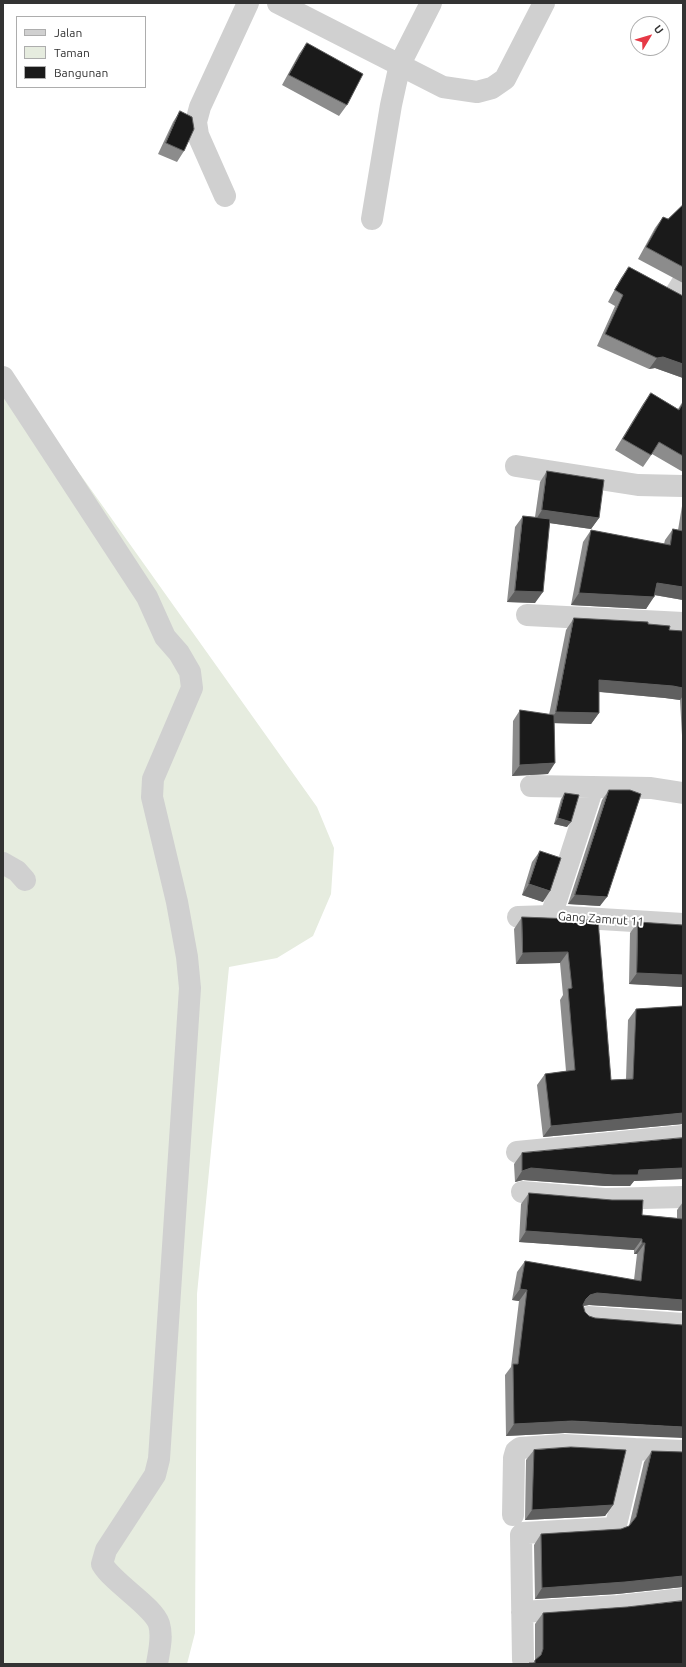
<!DOCTYPE html>
<style>
body{margin:0}
#map{position:relative;width:686px;height:1667px;overflow:hidden;background:#fff;font-family:Ubuntu,sans-serif}
canvas{display:block}
.frame{position:absolute;inset:0;border:4px solid #333;pointer-events:none}
.legend{position:absolute;left:16px;top:16px;width:130px;height:72px;box-sizing:border-box;background:#fff;border:1px solid #adadad;margin:0;padding:5px 7px;list-style:none;font-size:12px;color:#333}
.legend li{display:flex;align-items:center;gap:8px;height:20px}
.legend b{width:20px;border:1px solid #adadad}
.north{position:absolute;left:630px;top:16px;width:40px;height:40px;box-sizing:border-box;background:#fff;border:1px solid #adadad;border-radius:50%;rotate:52deg;font-size:11px;font-weight:700;line-height:16px;text-align:center;color:#333}
.north::after{content:'';display:block;margin:auto;width:14px;height:18px;background:#e63946;clip-path:polygon(50% 0,100% 100%,50% 72%,0 100%)}
</style>
<div id="map">
<canvas width="686" height="1667"></canvas>
<div class="frame"></div>
<ul class="legend">
<li><b style="height:5px;background:#d0d0d0"></b>Jalan</li>
<li><b style="height:11px;background:#e6ecdf"></b>Taman</li>
<li><b style="height:11px;background:#1a1a1a"></b>Bangunan</li>
</ul>
<div class="north">U</div>
</div>
<script>
const c = document.querySelector('canvas').getContext('2d');
c.lineJoin = 'round';
function fill(path, color) { c.fillStyle = color; c.fill(path, 'evenodd'); }
function stroke(path, color, width, dash) { c.strokeStyle = color; c.lineWidth = width; c.lineCap = dash ? 'butt' : 'round'; c.setLineDash(dash || []); c.stroke(path); }
function write(font, color, halo, rows, align = 'center') {
  c.font = font + ' Ubuntu,sans-serif'; c.lineWidth = 4; c.setLineDash([]); c.textBaseline = 'middle'; c.strokeStyle = halo; c.fillStyle = color; for (const [text, x, y, turn = 0] of rows) {
    c.save(); c.translate(x, y); c.rotate((+turn || 0) * Math.PI / 180); c.textAlign = isNaN(turn) ? turn : align; if (halo) c.strokeText(text, 0, 0); c.fillText(text, 0, 0); c.restore();
  }
}
const green = new Path2D(`
 M 3,366 L 317,807 L 334,848 L 331,894 L 313,936 L 277,958 L 229,967 L 197,1294 L 195,1633 L 187,1664 L 3,1664 Z`);
const minor = new Path2D(`
 M 278,3 L 443,87 L 477,92 L 492,88 L 505,79 L 544,3
 M 225,196 L 198,135 L 196,122 L 200,107 L 248,3
 M 372,219 L 391,105 L 400,64 L 431,3
 M 676,293 L 683,282
 M 3,377 L 147,597 L 165,637 L 179,653 L 190,672 L 192,688 L 153,779 L 152,797 L 177,902 L 187,957 L 190,988 L 159,1459 L 155,1475 L 106,1550 L 102,1564 C 114,1584 153,1606 159,1624 C 163,1637 159,1651 157,1664
 M 516,466 L 638,485 L 683,486
 M 527,615 L 683,623
 M 531,786 L 651,788 L 683,793
 M 3,863 L 17,871 L 25,880
 M 551,916 L 593,787
 M 518,917 L 551,916 L 683,924
 M 517,1152 L 683,1136
 M 522,1192 L 605,1199 L 683,1197
 M 588,1317 L 683,1324
 M 513,1515 L 514,1458 L 516,1451 L 520,1448 L 564,1445 L 634,1449
 M 522,1612 L 618,1606 L 683,1599
 M 523,1660 L 521,1535 L 523,1533 L 613,1528 L 616,1525 L 634,1449 L 683,1451`);
const wall = new Path2D(`
 M 307,43 L 347,105 L 339,116 L 282,85 L 299,54 Z
 M 180,111 L 184,151 L 177,162 L 158,154 L 173,122 Z
 M 683,205 L 683,283 L 638,259 L 655,228 L 663,217 L 668,219 Z
 M 629,267 L 683,296 L 683,378 L 655,368 L 649,369 L 597,346 L 615,306 L 608,302 L 621,278 Z
 M 651,393 L 678,409 L 683,401 L 683,472 L 652,454 L 643,467 L 615,450 L 643,404 Z
 M 547,471 L 599,518 L 591,529 L 550,523 L 535,603 L 507,602 L 515,527 L 523,516 L 535,517 L 540,482 Z
 M 683,500 L 683,600 L 654,595 L 646,609 L 571,605 L 583,542 L 591,530 L 664,544 L 665,540 L 673,529 L 678,530 Z
 M 574,618 L 648,624 L 669,630 L 683,631 L 683,753 L 680,700 L 665,698 L 599,692 L 599,713 L 591,724 L 554,723 L 548,774 L 512,776 L 513,721 L 520,710 L 549,715 L 566,630 Z
 M 609,790 L 600,906 L 568,904 L 602,800 Z
 M 565,793 L 567,827 L 554,824 L 561,799 Z
 M 540,851 L 543,902 L 522,895 L 532,862 Z
 M 522,917 L 598,920 L 611,1080 L 626,1079 L 628,1020 L 636,1009 L 683,1006 L 683,1124 L 543,1137 L 537,1085 L 545,1074 L 566,1071 L 560,1000 L 563,995 L 560,963 L 516,964 L 514,929 Z
 M 638,922 L 683,925 L 683,987 L 629,984 L 630,933 Z
 M 683,1138 L 683,1179 L 634,1181 L 630,1186 L 605,1186 L 523,1180 L 515,1182 L 514,1164 L 522,1153 Z
 M 529,1193 L 642,1215 L 677,1218 L 677,1210 L 683,1202 L 683,1311 L 589,1305 L 584,1306 L 565,1433 L 506,1436 L 505,1375 L 511,1367 L 519,1301 L 512,1300 L 517,1272 L 525,1261 L 634,1280 L 637,1254 L 634,1254 L 634,1250 L 519,1242 L 521,1204 Z
 M 534,1450 L 613,1505 L 605,1516 L 525,1520 L 526,1460 Z
 M 652,1451 L 683,1452 L 683,1587 L 617,1594 L 535,1599 L 534,1545 L 541,1534 L 621,1529 L 629,1526 L 644,1462 Z
 M 627,1607 L 683,1664 L 529,1664 L 529,1663 L 533,1663 L 535,1660 L 535,1624 L 543,1613 Z`);
const shadedWall = new Path2D(`
 M 663,357 L 683,364 L 683,378 L 655,368 L 649,369 L 657,358 Z
 M 542,510 L 599,518 L 591,529 L 535,521 Z
 M 657,583 L 683,587 L 683,600 L 649,594 Z
 M 515,591 L 543,592 L 535,603 L 507,602 Z
 M 579,593 L 654,597 L 646,609 L 571,605 Z
 M 599,680 L 673,686 L 683,688 L 683,696 L 680,700 L 665,698 L 591,691 Z
 M 556,712 L 599,713 L 591,724 L 548,723 Z
 M 555,763 L 548,774 L 512,776 L 520,765 Z
 M 558,818 L 571,822 L 567,827 L 554,824 Z
 M 529,884 L 550,891 L 543,902 L 522,895 Z
 M 575,895 L 607,897 L 600,906 L 568,904 Z
 M 568,952 L 560,963 L 516,964 L 523,953 Z
 M 637,973 L 683,975 L 683,987 L 629,984 Z
 M 683,1113 L 683,1124 L 543,1137 L 551,1126 Z
 M 531,1168 L 639,1170 L 683,1168 L 683,1179 L 634,1181 L 630,1186 L 605,1186 L 523,1180 L 515,1182 L 522,1171 Z
 M 526,1231 L 642,1239 L 634,1250 L 519,1242 Z
 M 642,1243 L 645,1243 L 637,1254 L 634,1254 Z
 M 520,1289 L 527,1290 L 519,1301 L 512,1300 Z
 M 597,1293 L 683,1300 L 683,1311 L 589,1305 L 582,1306 L 586,1299 L 590,1295 Z
 M 572,1421 L 683,1427 L 683,1438 L 565,1433 L 506,1436 L 514,1424 Z
 M 613,1505 L 605,1516 L 525,1520 L 532,1510 Z
 M 683,1576 L 683,1587 L 617,1594 L 535,1599 L 542,1588 Z`);
const building = new Path2D(`
 M 307,43 L 363,74 L 347,105 L 289,75 Z
 M 180,111 L 192,117 L 194,129 L 184,151 L 166,143 Z
 M 683,205 L 683,267 L 646,247 L 663,217 L 668,219 Z
 M 629,267 L 683,296 L 683,364 L 663,357 L 657,358 L 605,334 L 623,295 L 615,290 Z
 M 651,393 L 679,410 L 683,403 L 683,456 L 659,442 L 651,455 L 623,439 Z
 M 547,471 L 604,480 L 599,518 L 542,510 Z
 M 523,516 L 550,519 L 543,592 L 515,591 Z
 M 673,529 L 683,531 L 683,587 L 657,583 L 654,597 L 579,593 L 591,530 L 670,545 Z
 M 574,618 L 648,622 L 648,624 L 670,626 L 669,630 L 683,631 L 683,688 L 673,686 L 599,680 L 599,713 L 556,712 Z
 M 520,710 L 554,715 L 555,763 L 520,765 Z
 M 609,790 L 630,790 L 641,794 L 607,897 L 575,895 Z
 M 565,793 L 579,795 L 571,822 L 558,818 Z
 M 540,851 L 561,858 L 550,891 L 529,884 Z
 M 522,917 L 598,920 L 611,1080 L 633,1079 L 636,1009 L 683,1006 L 683,1113 L 551,1126 L 545,1074 L 575,1070 L 568,989 L 572,988 L 568,952 L 523,953 Z
 M 638,922 L 683,925 L 683,975 L 637,973 Z
 M 683,1138 L 683,1168 L 639,1170 L 638,1175 L 613,1175 L 531,1168 L 522,1171 L 522,1153 Z
 M 529,1193 L 612,1200 L 643,1200 L 642,1215 L 683,1219 L 683,1300 L 597,1293 L 590,1295 L 586,1299 L 583,1305 L 585,1312 L 589,1316 L 595,1318 L 683,1325 L 683,1427 L 572,1421 L 514,1424 L 513,1364 L 518,1364 L 527,1290 L 520,1289 L 525,1261 L 641,1281 L 645,1243 L 642,1243 L 642,1239 L 526,1231 Z
 M 571,1447 L 626,1450 L 613,1505 L 532,1510 L 534,1450 Z
 M 652,1451 L 683,1452 L 683,1576 L 625,1582 L 542,1588 L 541,1534 L 621,1529 L 629,1526 L 636,1517 Z
 M 683,1601 L 683,1664 L 529,1664 L 529,1663 L 535,1663 L 535,1660 L 541,1655 L 543,1649 L 543,1613 L 627,1607 Z`);
const streetNames = [
 ["Gang Zamrut 11",601,919,4]
];
fill(green, '#e6ecdf');
stroke(minor, '#d0d0d0', 22);
fill(wall, '#8c8c8c');
fill(shadedWall, '#5f5f5f');
fill(building, '#1a1a1a');
stroke(building, '#5f5f5f', 1);
write('12px', '#333', '#fff', streetNames);
</script>
